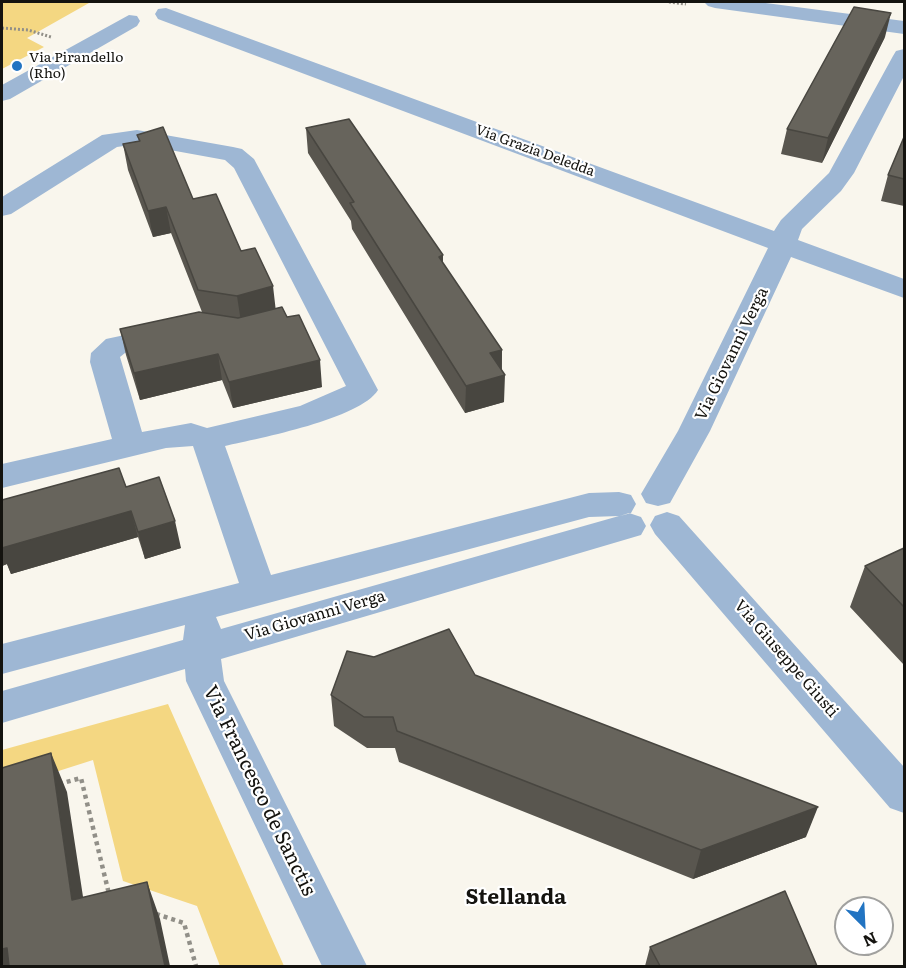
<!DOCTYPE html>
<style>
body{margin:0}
#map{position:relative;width:906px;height:968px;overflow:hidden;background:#f9f6ed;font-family:Literata,serif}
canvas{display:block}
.frame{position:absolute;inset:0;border:3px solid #14130f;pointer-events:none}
.north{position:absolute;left:834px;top:896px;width:60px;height:60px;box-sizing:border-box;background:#fff;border:2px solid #a1a19f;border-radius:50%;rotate:156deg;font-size:16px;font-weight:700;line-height:24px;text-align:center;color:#14130f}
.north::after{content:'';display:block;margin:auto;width:21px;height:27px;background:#2274c2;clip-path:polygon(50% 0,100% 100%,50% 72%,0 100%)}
</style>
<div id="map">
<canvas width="906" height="968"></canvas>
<div class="frame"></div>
<div class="north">N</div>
</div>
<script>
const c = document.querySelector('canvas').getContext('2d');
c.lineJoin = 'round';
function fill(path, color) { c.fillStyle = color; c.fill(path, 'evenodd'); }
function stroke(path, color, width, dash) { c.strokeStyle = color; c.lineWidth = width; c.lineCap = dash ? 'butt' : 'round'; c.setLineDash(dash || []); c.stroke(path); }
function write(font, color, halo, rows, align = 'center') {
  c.font = font + ' Literata,serif'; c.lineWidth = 4.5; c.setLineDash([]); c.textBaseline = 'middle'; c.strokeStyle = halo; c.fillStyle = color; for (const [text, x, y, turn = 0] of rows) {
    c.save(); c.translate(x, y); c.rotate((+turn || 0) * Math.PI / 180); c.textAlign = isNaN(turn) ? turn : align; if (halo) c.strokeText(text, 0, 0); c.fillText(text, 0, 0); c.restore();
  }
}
const green = new Path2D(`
 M 2,2 L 85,2 L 89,3 L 27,38 L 44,47 L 2,69 Z
 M 168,704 L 284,966 L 220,966 L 197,906 L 123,881 L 93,760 L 2,789 L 2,750 Z`);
const pathFar1 = new Path2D(`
 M 669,2 L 686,4
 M 2,28 L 28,30 L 51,37`);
const path = new Path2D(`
 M 59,784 L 81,778 L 109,894
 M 156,914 L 184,923 L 196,966`);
const minor = new Path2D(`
 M 704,2 L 758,2 L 904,21 L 904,34 L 715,8 L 708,6 Z
 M 166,8 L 774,231 L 781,220 L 829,173 L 893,56 L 896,51 L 904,49 L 904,76 L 854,173 L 841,191 L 802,229 L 798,240 L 904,279 L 904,298 L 791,257 L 710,431 L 670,503 L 658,506 L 646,503 L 641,494 L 678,431 L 768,248 L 158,19 L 155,14 L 158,9 Z
 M 129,15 L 137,16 L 140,21 L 137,26 L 10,99 L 2,101 L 2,85 Z
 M 137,130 L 233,147 L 242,149 L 254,159 L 378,390 C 360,419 260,438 225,446 L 271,575 L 589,493 L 619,492 L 631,495 L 636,504 L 631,513 L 620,516 L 629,513 L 641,517 L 646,526 L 641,535 L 221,659 L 224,681 L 367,966 L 322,966 L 186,681 L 185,669 L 2,723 L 2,691 L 183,640 L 185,625 L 2,674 L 2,644 L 239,583 L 193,446 L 166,448 L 2,488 L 2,464 L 112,439 L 90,362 L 91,353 L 106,339 L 167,326 L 177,328 L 182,335 L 177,342 L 125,353 L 120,357 L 142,432 L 191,423 L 207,428 L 300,406 L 346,386 L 234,168 L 225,160 L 137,144 L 117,147 L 11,214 L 2,216 L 2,197 L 102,135 ZM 619,516 L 221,629 L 216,617 L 589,517 Z
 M 667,512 L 679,516 L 904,767 L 904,813 L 890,808 L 655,534 L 650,525 L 655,516 Z`);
const wall = new Path2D(`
 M 885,37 L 822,163 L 781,154 L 787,129 Z
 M 306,128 L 443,263 L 502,350 L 502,371 L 504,402 L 465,413 L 352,229 L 351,221 L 308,153 Z
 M 137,135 L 193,199 L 241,251 L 322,387 L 233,408 L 222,380 L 140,400 L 126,355 L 120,329 L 202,312 L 171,233 L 153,237 L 128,170 L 123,144 L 139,141 Z
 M 904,137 L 904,206 L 881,201 L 888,175 Z
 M 126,487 L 181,548 L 145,559 L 138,537 L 11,574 L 7,564 L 2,566 L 2,500 Z
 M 904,548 L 904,665 L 850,607 L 865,566 Z
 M 475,675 L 806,837 L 693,879 L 399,762 L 395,748 L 367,748 L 334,726 L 331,695 Z
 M 650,947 L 817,966 L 645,966 Z`);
const shadedWall = new Path2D(`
 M 891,13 L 885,37 L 822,163 L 828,138 Z
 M 166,207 L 171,233 L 153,237 L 148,211 Z
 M 443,255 L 443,281 L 439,257 Z
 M 273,286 L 276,312 L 241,322 L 237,296 Z
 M 502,350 L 501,376 L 490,353 Z
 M 218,354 L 222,380 L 140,400 L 134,373 Z
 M 320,360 L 322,387 L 233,408 L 229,382 Z
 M 505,375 L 504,402 L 465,413 L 466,386 Z
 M 131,511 L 138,537 L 11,574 L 7,564 L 2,566 L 2,545 Z
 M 175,521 L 181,548 L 145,559 L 138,532 Z
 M 51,753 L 67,792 L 89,936 L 72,900 Z
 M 818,807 L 806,837 L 693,879 L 701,850 Z
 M 147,882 L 160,919 L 170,966 L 165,966 Z
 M 7,948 L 18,966 L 2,966 L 2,949 Z`);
const building = new Path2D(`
 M 854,7 L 891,13 L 828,138 L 787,129 Z
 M 349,119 L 443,255 L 439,257 L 502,350 L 490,353 L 505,375 L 466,386 L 350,203 L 354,202 L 306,128 Z
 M 163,127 L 193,199 L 216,194 L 241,251 L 255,248 L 273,286 L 237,296 L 198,290 L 166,207 L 148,211 L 123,144 L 140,141 L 137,135 Z
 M 904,137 L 904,179 L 888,175 Z
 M 282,307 L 287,317 L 299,315 L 320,360 L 229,382 L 218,354 L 134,373 L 120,329 L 199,312 L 238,318 Z
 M 119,468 L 126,487 L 159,477 L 175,521 L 138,532 L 131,511 L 2,548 L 2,500 Z
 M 904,548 L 904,607 L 865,566 Z
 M 449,629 L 475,675 L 818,807 L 701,850 L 397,731 L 393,717 L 364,717 L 331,695 L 347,651 L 374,657 Z
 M 51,753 L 72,900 L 147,882 L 165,966 L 9,966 L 7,948 L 2,949 L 2,768 Z
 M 785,891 L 817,966 L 660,966 L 650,947 Z`);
const markers = [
 [17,66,6,"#2274c2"]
];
const farPoinames = [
 ["Via Pirandello",29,58],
 ["(Rho)",29,74]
];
const farStreetnames = [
 ["Via Grazia Deledda",535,151,20]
];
const streetNames = [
 ["Via Giovanni Verga",732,354,-64],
 ["Via Giovanni Verga",315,616,-16],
 ["Via Giuseppe Giusti",786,659,49]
];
const nearStreetnames = [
 ["Via Francesco de Sanctis",259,791,64]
];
const nearNeighbourhoodnames = [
 ["Stellanda",516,898]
];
fill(green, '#f4d782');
stroke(pathFar1, '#918f88', 3, [2, 2]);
stroke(path, '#918f88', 4.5, [4, 4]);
fill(minor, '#9eb7d4');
fill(wall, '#59564f');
fill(shadedWall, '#484640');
fill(building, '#67645c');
stroke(building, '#484640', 1.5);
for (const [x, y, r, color] of markers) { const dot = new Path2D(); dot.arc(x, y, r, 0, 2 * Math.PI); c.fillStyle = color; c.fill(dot); stroke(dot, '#fff', 2); }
write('14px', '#14130f', '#fff', farPoinames, 'left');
write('14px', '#14130f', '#fff', farStreetnames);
write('16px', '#14130f', '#fff', streetNames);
write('20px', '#14130f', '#fff', nearStreetnames);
write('bold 21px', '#14130f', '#fff', nearNeighbourhoodnames);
</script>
